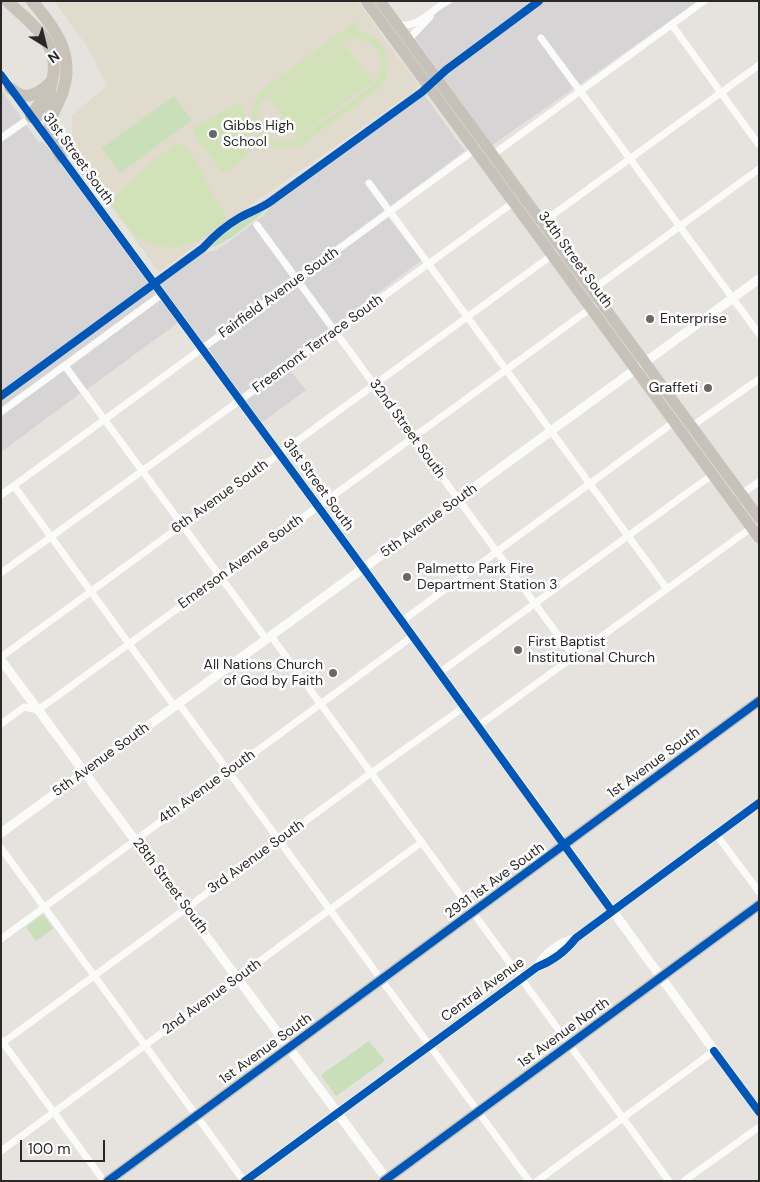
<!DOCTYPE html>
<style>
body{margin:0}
#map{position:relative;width:760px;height:1182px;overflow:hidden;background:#e6e3de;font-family:"DM Sans",sans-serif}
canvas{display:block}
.frame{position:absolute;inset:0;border:2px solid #282828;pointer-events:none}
.north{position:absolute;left:20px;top:20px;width:50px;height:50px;-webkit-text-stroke:4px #fff;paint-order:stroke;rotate:144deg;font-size:14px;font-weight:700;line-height:20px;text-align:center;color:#282828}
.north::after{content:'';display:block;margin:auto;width:18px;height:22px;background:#282828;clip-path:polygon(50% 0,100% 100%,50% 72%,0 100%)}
.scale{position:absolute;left:20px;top:1140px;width:85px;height:22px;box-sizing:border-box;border:2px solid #282828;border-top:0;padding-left:6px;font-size:15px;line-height:18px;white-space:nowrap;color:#282828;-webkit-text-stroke:4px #fff;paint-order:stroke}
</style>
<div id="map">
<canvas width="760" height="1182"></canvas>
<div class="frame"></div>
<div class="north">N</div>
<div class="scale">100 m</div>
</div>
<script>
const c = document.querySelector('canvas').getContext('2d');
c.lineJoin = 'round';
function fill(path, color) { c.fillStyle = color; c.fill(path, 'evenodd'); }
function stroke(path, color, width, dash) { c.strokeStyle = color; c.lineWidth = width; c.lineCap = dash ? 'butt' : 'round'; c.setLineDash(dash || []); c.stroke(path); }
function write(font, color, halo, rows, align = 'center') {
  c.font = font + ' "DM Sans",sans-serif'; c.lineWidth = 5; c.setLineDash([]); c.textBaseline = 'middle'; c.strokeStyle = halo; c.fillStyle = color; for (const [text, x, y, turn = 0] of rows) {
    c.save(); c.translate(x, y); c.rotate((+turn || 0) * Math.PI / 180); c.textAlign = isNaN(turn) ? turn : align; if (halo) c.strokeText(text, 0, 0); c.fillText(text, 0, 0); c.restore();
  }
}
const industrial = new Path2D(`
 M 456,1 L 698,1 L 579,85 L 541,34 L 537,38 L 574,88 L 492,145 L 415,38 L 440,9 Z
 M 1,89 L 22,119 L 1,134 Z
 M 420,89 L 465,151 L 297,275 L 257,221 L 253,225 L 292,279 L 202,345 L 153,279 L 214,235 L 203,247 L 206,252 L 216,250 L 226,244 L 263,216 L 268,210 L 265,206 L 242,215 L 415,95 Z
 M 26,125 L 39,143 L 42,141 L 55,155 L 157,294 L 1,408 L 1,143 Z
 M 388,217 L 422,260 L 334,326 L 301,281 Z
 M 296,284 L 329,329 L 240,396 L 206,350 Z
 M 161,299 L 178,323 L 86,390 L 70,367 Z
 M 289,369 L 306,390 L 260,424 L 244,402 Z
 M 65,370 L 81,393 L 1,452 L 1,416 Z`);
const education = new Path2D(`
 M 54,1 L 357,1 L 419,86 L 413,92 L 261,198 L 159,272 L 72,153 L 72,115 L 107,86 L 91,52 Z`);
const green = new Path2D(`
 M 174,96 L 192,120 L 120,173 L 102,148 Z
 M 266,208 L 262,214 C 244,227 227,245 205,249 L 214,239 L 237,221 Z
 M 43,914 L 53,929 L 36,941 L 26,927 Z
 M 369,1041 L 385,1061 L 336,1096 L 321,1075 Z`);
const pitch = new Path2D(`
 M 355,22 L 359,28 L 356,31 C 385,34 396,64 381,87 L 302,145 C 261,161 234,114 267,86 ZM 350,38 C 374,36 389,60 376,81 C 367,91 302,138 292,141 C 280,144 268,139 262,129 C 257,119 258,109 263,100 L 340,42 Z
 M 343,42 L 372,82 L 298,137 L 269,97 Z
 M 238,103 C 258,127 256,163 222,172 L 194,134 L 195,127 Z
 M 176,144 L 187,146 L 227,220 C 203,238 185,254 153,244 C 146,242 138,238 133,233 C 124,224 117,211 110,201 L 152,162 Z`);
const minor = new Path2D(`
 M 397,25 C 419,28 429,11 448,1
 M 672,25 L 759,145
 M 541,38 L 759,334
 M 408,40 L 430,17
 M 1,138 L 31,117
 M 491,156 L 704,1
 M 369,183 L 667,589
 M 540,224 L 759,65
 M 257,225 L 574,657
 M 589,292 L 759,169
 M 65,366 L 267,640
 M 1,412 L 161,295
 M 692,426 L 759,379
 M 14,486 L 175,707
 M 741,494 L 759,482
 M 1,495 L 477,148
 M 1,573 L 514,202
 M 402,621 L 674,422
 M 271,636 L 669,1181
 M 1,657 L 555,253
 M 439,673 L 712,475
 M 179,704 L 529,1181
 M 1,724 L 24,707 L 38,710 L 594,306
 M 478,726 L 751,528
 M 716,834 L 759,892
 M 1,848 L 244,1181
 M 1,939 L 413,636
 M 1,1040 L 104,1181
 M 1,1044 L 371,773 L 464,707
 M 1,1151 L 422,842
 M 537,1181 L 714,1051
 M 684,1181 L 759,1127`);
const tertiary = new Path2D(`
 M 1,75 L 364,569 L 759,1112
 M 1,660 L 388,1181
 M 1,833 L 759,279
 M 537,967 C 546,952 559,943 576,938
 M 245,1181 L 537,967 C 553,961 565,952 576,938 L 759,803`);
const primary = new Path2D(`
 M 108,1181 L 759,701
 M 384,1181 L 759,905`);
const trunk = new Path2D(`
 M 366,1 L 759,538
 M 380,1 L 759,518`);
const motorway = new Path2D(`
 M 7,1 C 31,24 62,43 52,81 C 51,84 51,89 49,92 C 44,102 35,106 31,117
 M 32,1 C 55,28 75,54 63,91 C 60,101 49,118 50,128 C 51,138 57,148 61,157
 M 10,88 C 13,90 18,94 21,95 C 32,98 44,89 51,82
 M 31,117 L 41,115 L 58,98`);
const cycleway = new Path2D(`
 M 1,75 L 364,569 L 612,911
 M 1,396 L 203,248 C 213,237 225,226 239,218 C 249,212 260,209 270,202 L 422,92 L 446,70 L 539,1
 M 714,1051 L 759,1112
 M 108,1181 L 759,701
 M 245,1181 L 537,967 C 553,961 565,952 576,938 L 759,803
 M 384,1181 L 759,905`);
const markers = [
 [213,134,5,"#6a6968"],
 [650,319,5,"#6a6968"],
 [708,388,5,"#6a6968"],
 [407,577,5,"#6a6968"],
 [518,650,5,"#6a6968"],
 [333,673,5,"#6a6968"]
];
const poiNames = [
 ["Gibbs High",223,126],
 ["School",223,142],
 ["Enterprise",660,319],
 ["Graffeti",698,388,"right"],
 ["Palmetto Park Fire",417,569],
 ["Department Station 3",417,585],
 ["First Baptist",528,642],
 ["Institutional Church",528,658],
 ["All Nations Church",323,665,"right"],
 ["of God by Faith",323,681,"right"]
];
const streetNames = [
 ["31st Street South",78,159,54],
 ["34th Street South",575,260,54],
 ["Fairfield Avenue South",279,293,-36],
 ["Freemont Terrace South",318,344,-36],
 ["32nd Street South",407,429,54],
 ["31st Street South",318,485,54],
 ["6th Avenue South",220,497,-36],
 ["5th Avenue South",429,521,-36],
 ["Emerson Avenue South",241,562,-36],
 ["5th Avenue South",101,760,-36],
 ["1st Avenue South",654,763,-36],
 ["4th Avenue South",207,787,-36],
 ["3rd Avenue South",256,857,-36],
 ["2931 1st Ave South",495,881,-36],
 ["28th Street South",170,886,53],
 ["Central Avenue",483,990,-36],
 ["2nd Avenue South",212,997,-36],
 ["1st Avenue North",564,1033,-36],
 ["1st Avenue South",266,1049,-36]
];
fill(industrial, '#d7d4d5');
fill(education, '#e0dbcd');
fill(green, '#c8dfba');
fill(pitch, '#d1e2b9');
stroke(minor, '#fbfbfa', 7);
stroke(tertiary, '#fbfbfa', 9);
stroke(primary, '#c6c3ba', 11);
stroke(trunk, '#c7c2b9', 11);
stroke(motorway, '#c9c2b9', 12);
stroke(cycleway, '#0057b8', 8);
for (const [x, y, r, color] of markers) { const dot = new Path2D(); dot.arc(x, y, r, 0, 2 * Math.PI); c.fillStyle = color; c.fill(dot); stroke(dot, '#fff', 2); }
write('14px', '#282828', '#fff', poiNames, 'left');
write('14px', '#282828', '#fff', streetNames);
</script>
